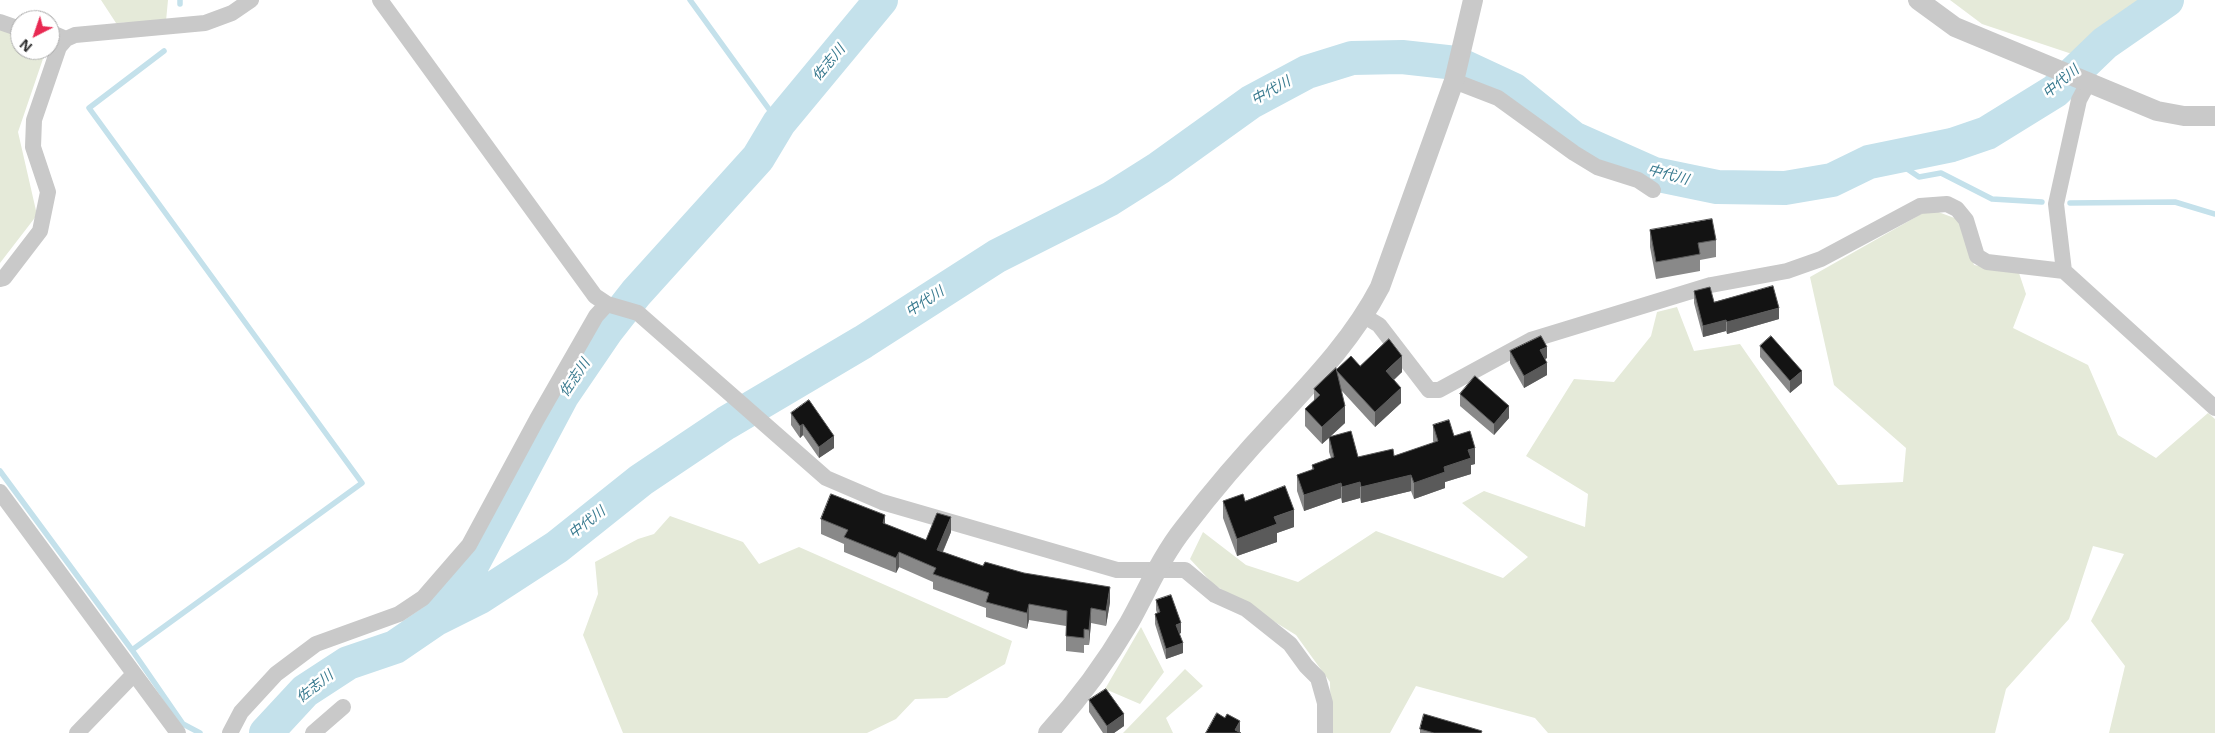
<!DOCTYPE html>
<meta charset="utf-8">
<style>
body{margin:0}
#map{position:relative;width:2215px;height:733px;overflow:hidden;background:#fff;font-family:"Open Sans",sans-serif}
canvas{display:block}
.north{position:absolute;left:10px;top:10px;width:50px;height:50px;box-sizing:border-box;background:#fff;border:1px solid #ababab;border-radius:50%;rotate:221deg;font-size:14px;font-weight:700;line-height:20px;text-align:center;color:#2c2c2c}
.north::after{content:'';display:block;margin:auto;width:18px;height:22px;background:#e82952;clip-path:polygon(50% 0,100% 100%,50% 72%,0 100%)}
</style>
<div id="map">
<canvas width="2215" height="733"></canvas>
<div class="north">N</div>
</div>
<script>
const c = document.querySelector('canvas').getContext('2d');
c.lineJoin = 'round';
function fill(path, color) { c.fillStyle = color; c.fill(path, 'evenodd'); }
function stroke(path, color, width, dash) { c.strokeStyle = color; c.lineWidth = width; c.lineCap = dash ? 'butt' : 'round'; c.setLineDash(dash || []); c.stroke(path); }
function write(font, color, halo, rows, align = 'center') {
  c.font = font + ' "Open Sans","Noto Sans JP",sans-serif'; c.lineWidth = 5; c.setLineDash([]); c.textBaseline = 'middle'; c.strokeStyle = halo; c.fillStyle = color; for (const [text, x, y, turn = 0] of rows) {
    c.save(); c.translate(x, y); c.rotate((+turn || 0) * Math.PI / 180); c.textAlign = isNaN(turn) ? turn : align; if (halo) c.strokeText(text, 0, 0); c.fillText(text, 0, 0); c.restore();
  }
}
const green = new Path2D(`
 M 101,0 L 168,0 L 166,21 L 116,23 Z
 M 1950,0 L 2143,0 L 2072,54 L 1982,24 Z
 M 0,27 L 20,34 L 20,50 L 46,50 L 18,132 L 37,215 L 0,263 Z
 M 1930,209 L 1960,220 L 1974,265 L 2019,273 L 2026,294 L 2013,328 L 2088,365 L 2118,435 L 2156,458 L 2208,413 L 2215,419 L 2215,733 L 2109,733 L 2125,666 L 2091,621 L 2124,554 L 2093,546 L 2069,619 L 2006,689 L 1995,733 L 1548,733 L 1535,718 L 1416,686 L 1390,733 L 1331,733 L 1330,682 L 1296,635 L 1213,584 L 1190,559 L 1203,532 L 1246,565 L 1298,582 L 1376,531 L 1503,578 L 1528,557 L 1462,503 L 1484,491 L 1585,527 L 1588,494 L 1526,456 L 1574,379 L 1614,382 L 1651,336 L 1657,312 L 1677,307 L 1694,351 L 1740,344 L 1838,485 L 1903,482 L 1906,448 L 1834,385 L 1810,277 Z
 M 670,516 L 743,542 L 759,564 L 799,547 L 1012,641 L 1005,664 L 947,698 L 915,699 L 896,719 L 867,733 L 623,733 L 583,635 L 598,594 L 595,562 L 638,539 L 654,534 Z
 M 1141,627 L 1164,672 L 1140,704 L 1105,689 Z
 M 1185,669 L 1203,686 L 1166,718 L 1173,733 L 1123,733 Z`);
const stream = new Path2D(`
 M 690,0 L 779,123
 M 180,4 L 180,0
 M 164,51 L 89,108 L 362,483 L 132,650 L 183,724 L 200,733
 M 1891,158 L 1919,177 L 1941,173 L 1992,199 L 2042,202
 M 2070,203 L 2175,202 L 2215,214
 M 0,471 L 132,650`);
const river = new Path2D(`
 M 436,619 L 480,597 L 557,547 L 641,480 L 726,423 L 863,342 L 997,256 L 1110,199 L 1159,168 L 1251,102 L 1307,72 L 1352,58 L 1402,57 L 1456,63 L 1514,90 L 1573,138 L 1654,174 L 1717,187 L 1785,188 L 1832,180 L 1869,162 L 1952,145 L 1987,133 L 2055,91 L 2105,43 L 2167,0
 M 266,733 L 305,691 L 348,663 L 395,647 L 436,619 L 462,584 L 562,396 L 607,330 L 636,293 L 758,158 L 779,123 L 881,0`);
const minor = new Path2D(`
 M 380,0 L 595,296 L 607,304 L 638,313 L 826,478 L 882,502 L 1117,570 L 1185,570 L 1215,595 L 1246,609 L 1290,644 L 1306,666 L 1318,678 L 1325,703 L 1325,733
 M 0,22 L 20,29
 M 50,32 L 66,39
 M 1454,81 L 1498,98 L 1574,153 L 1597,167 L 1638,180 L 1653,190
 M 2064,271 L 2056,204 L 2079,100 L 2088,83
 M 0,279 L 4,278 L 40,231 L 48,192 L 33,147 L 34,120 L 59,47 L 66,39 L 75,35 L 205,23 L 232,13 L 251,0
 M 1364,316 L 1379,325 L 1429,390 L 1439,390 L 1531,340 L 1711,285 L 1787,271 L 1821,259 L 1920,206 L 1947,204 L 1957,209 L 1966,220 L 1977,256 L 1987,262 L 2064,271 L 2215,408
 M 0,492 L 178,733
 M 77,733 L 134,674
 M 230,733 L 241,712 L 276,674 L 316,644 L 399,614 L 423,598 L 469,545 L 537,419 L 596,316 L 607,304
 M 313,733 L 343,707`);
const tertiary = new Path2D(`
 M 1918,0 L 1955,27 L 2157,111 L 2184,116 L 2215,116
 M 1048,733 C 1079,699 1106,662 1129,623 C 1147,591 1161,557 1184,528 C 1213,490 1245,453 1278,418 C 1316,377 1354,337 1380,287 L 1454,81 L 1473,0`);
const wall = new Path2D(`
 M 1650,230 L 1716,240 L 1716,257 L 1700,260 L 1700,271 L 1656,279 L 1650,247 Z
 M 1694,291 L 1714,302 L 1779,319 L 1727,334 L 1726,331 L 1703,337 L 1694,303 Z
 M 1760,346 L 1802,383 L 1790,393 L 1760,357 Z
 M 1510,351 L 1547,358 L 1545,359 L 1547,375 L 1524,388 L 1510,363 Z
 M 1360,366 L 1402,372 L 1394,380 L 1401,403 L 1375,427 L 1341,390 L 1345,423 L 1331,436 L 1358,457 L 1394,456 L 1434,443 L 1433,441 L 1433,425 L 1454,436 L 1475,464 L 1471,465 L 1471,474 L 1445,482 L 1445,488 L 1414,499 L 1411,491 L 1361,503 L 1360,498 L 1342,503 L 1341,498 L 1304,511 L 1297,491 L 1297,475 L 1312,470 L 1312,465 L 1331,458 L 1329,452 L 1329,438 L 1322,444 L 1305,426 L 1305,409 L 1314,401 L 1314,389 L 1336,371 Z
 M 1460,394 L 1509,418 L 1494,435 L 1460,406 Z
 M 791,413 L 834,448 L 819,458 L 803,435 L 800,438 L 791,425 Z
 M 1223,501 L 1245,501 L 1294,527 L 1277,533 L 1277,542 L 1237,556 L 1223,518 Z
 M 821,519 L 885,524 L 926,540 L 951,532 L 943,552 L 983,566 L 1110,602 L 1106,626 L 1091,623 L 1089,645 L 1084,645 L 1084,653 L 1066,651 L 1066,626 L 1029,620 L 1027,629 L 986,617 L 986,608 L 933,589 L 933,582 L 899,567 L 896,573 L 844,552 L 844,544 L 821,534 Z
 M 1156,600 L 1181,633 L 1179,634 L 1183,653 L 1166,659 L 1155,624 L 1155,614 L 1157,613 L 1156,610 Z
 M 1089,700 L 1124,726 L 1114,733 L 1103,733 L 1089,712 Z
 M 1420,729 L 1482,733 L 1420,733 Z`);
const shadedWall = new Path2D(`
 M 1779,308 L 1779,319 L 1727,334 L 1727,322 Z
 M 1726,320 L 1726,331 L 1703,337 L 1703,326 Z
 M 1547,347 L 1547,358 L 1540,362 L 1540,350 Z
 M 1402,356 L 1402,372 L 1386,387 L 1386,371 Z
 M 1547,363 L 1547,375 L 1524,388 L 1524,376 Z
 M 1802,371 L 1802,383 L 1790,393 L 1790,381 Z
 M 1401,388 L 1401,403 L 1375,427 L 1375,412 Z
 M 1345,406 L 1345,423 L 1322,444 L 1322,427 Z
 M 1509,406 L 1509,418 L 1494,435 L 1494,424 Z
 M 803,424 L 803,435 L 800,438 L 800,426 Z
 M 834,436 L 834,448 L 819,458 L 819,447 Z
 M 1475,448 L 1475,464 L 1471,465 L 1471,474 L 1445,482 L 1445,488 L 1414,499 L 1414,483 L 1444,467 L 1468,450 Z
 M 1411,475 L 1411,491 L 1361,503 L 1361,487 Z
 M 1360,482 L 1360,498 L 1342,503 L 1342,487 Z
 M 1341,483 L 1341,498 L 1304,511 L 1304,495 Z
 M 1294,510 L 1294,527 L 1277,533 L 1277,542 L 1237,556 L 1237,539 L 1274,517 Z
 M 885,515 L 885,530 L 883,523 Z
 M 951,517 L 951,532 L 937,565 L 937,550 Z
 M 899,552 L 899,567 L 896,573 L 896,558 Z
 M 1110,587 L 1110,602 L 1106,626 L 1106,611 Z
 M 1029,604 L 1029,620 L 1027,629 L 1027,613 Z
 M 1091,608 L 1091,623 L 1089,645 L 1089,630 Z
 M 1181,623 L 1181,633 L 1176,635 L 1176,625 Z
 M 1183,643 L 1183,653 L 1166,659 L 1166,649 Z
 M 1124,714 L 1124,726 L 1114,733 L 1107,733 L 1107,726 Z
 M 1240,721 L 1240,733 L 1235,730 Z`);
const building = new Path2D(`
 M 1712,219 L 1716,240 L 1698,243 L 1700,254 L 1656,262 L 1650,230 Z
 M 1773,286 L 1779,308 L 1727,322 L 1726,320 L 1703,326 L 1694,291 L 1710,287 L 1714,302 Z
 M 1541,336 L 1547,347 L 1540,350 L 1547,363 L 1524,376 L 1510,351 Z
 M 1771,336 L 1802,371 L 1790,381 L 1760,346 Z
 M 1389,339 L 1402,356 L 1386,371 L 1401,388 L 1375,412 L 1336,370 L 1351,356 L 1360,366 Z
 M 1336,368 L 1345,406 L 1322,427 L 1305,409 L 1320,395 L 1314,389 Z
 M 1475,376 L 1509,406 L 1494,424 L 1460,394 Z
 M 809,400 L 834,436 L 819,447 L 803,424 L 800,426 L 791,413 Z
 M 1449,420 L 1454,436 L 1470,431 L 1475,448 L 1468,450 L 1471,458 L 1444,467 L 1445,472 L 1414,483 L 1411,475 L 1361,487 L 1360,482 L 1342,487 L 1341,483 L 1304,495 L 1297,475 L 1314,469 L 1312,465 L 1334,457 L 1329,437 L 1351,431 L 1358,457 L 1393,449 L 1394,456 L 1438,441 L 1433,425 Z
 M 1285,486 L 1294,510 L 1274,517 L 1277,524 L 1237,539 L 1223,501 L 1243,494 L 1245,501 Z
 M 831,494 L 885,515 L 883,523 L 926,540 L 937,513 L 951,517 L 937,550 L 983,566 L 985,562 L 1024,573 L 1110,587 L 1106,611 L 1091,608 L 1089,630 L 1084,629 L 1084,638 L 1066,636 L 1067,611 L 1029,604 L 1027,613 L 986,602 L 989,593 L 933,574 L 936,568 L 899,552 L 896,558 L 844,537 L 848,530 L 821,519 Z
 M 1171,595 L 1181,623 L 1176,625 L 1183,643 L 1166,649 L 1155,614 L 1160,612 L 1156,600 Z
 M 1106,689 L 1124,714 L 1107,726 L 1089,700 Z
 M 1217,713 L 1225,718 L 1227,714 L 1240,721 L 1235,730 L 1241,733 L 1206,733 Z
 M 1424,714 L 1482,731 L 1481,733 L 1434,733 L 1420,729 Z`);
const waterNames = [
 ["佐志川",829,63,-50],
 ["中代川",2061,82,-40],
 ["中代川",1271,91,-29],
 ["中代川",1668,175,15],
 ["中代川",925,302,-33],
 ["佐志川",575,378,-56],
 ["中代川",587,523,-38],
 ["佐志川",315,687,-38]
];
fill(green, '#e5ead9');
stroke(stream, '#c4e1eb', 5.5);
stroke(river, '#c4e1eb', 34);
stroke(minor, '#c9c9c9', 16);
stroke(tertiary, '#c9c9c9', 20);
fill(wall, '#898989');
fill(shadedWall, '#5a5a5a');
fill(building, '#131313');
stroke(building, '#5a5a5a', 1);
write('italic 14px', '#397a8f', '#fff', waterNames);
</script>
